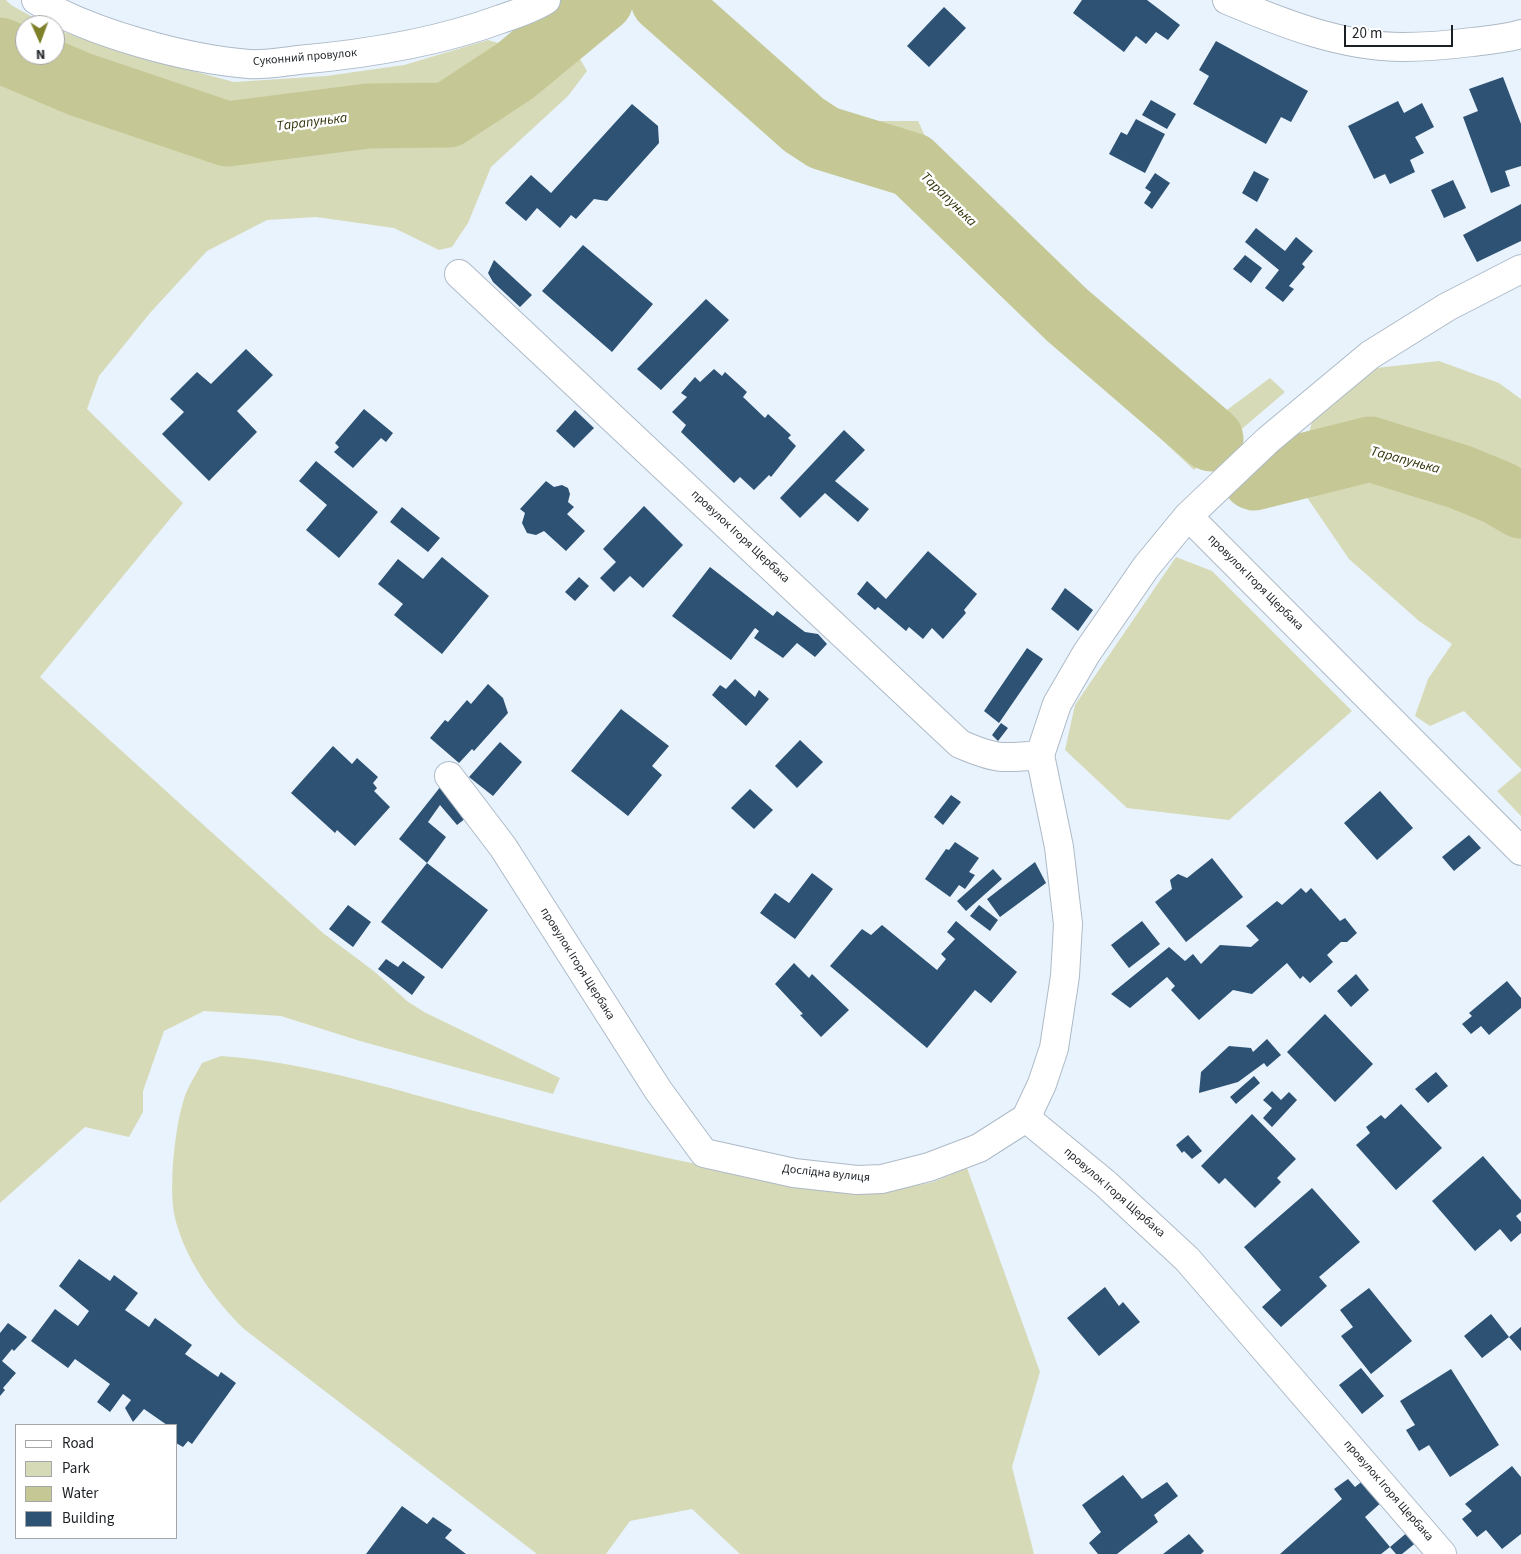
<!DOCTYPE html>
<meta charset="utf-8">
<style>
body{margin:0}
#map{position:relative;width:1521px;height:1554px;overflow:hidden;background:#e8f3fe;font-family:"Source Sans 3",sans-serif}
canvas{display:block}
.legend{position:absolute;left:15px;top:1424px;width:162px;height:115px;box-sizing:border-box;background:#fff;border:1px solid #a4a6a7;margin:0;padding:6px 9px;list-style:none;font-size:15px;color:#1b2024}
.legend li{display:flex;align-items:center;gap:10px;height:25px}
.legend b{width:25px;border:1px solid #a4a6a7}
.north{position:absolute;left:15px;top:15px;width:50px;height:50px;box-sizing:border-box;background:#fff;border:1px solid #a4a6a7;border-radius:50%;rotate:178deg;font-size:14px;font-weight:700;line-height:20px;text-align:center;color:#1b2024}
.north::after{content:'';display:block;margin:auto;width:18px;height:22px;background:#7f812a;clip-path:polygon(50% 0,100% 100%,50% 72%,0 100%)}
.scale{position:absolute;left:1344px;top:25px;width:109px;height:22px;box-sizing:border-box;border:2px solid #1b2024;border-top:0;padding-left:6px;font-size:15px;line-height:18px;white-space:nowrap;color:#1b2024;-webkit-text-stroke:4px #fff;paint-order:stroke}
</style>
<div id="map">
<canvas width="1521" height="1554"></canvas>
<ul class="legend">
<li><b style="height:6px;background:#fff"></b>Road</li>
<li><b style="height:14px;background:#d7dab7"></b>Park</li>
<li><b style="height:14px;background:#c5c894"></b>Water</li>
<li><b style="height:14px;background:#2d5273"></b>Building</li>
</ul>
<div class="north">N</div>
<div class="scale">20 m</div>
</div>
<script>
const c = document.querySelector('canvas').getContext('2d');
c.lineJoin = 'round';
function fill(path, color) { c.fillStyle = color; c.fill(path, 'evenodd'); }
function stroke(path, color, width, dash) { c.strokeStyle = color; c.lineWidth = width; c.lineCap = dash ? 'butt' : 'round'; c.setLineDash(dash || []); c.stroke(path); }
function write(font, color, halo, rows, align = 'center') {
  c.font = font + ' "Source Sans 3",sans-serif'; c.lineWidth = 5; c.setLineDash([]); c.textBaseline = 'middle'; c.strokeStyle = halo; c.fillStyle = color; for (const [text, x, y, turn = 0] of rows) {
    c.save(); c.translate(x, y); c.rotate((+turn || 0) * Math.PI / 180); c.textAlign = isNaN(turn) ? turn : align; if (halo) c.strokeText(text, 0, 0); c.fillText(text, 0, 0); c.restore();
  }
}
const green = new Path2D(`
 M 0,0 L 6,0 L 11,5 L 47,25 L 25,25 L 25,55 L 55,55 L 55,29 L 129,54 L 234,82 L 326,76 L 404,65 L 488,40 L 526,51 L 547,33 L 558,46 L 574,49 L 587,71 L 568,96 L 491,167 L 468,223 L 452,247 L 439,250 L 394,228 L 316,217 L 267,220 L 207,251 L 150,313 L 99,376 L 87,409 L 183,503 L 40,677 L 323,933 L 375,972 L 407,1001 L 424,1012 L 560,1078 L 553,1094 L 360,1041 L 281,1016 L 204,1011 L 164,1031 L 143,1091 L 143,1112 L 129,1137 L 85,1127 L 0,1203 Z
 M 830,109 L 878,121 L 918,121 C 924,133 929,147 937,158 C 973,209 1017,243 1063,283 C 1115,327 1164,375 1216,418 L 1270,378 L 1285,392 L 1194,470 L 1041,326 L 956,241 L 927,195 L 868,166 L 798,145 Z
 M 1439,361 L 1499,383 L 1521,399 L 1521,769 L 1464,711 L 1430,726 L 1415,716 L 1428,679 L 1452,644 L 1419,621 L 1349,559 L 1306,496 L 1303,456 L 1313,418 L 1376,368 Z
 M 1176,557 L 1212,571 L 1352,711 L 1229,820 L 1127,808 L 1065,750 L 1075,705 Z
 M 1521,771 L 1521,816 L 1497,791 Z
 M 221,1056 C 313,1062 411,1095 501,1118 C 611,1147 722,1170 833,1192 L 876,1194 L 933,1182 L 967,1168 L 1040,1372 L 1012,1467 L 1034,1554 L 740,1554 L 692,1509 L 630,1521 L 606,1554 L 537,1554 L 244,1329 C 214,1300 185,1259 175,1218 C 168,1188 175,1122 186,1093 C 190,1083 197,1073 202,1063 Z`);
const water = new Path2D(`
 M 709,25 L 792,88 L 810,120 L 795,135 L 699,39 Z`);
const river = new Path2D(`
 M 663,0 L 804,125 L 824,138 L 912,165 L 1067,315 L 1211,439
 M 0,50 L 79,84 L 227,134 L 368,116 L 448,115 L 515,71 L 601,0
 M 1254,478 L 1370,449 L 1460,477 L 1499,493 L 1521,506`);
const building = new Path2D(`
 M 1082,0 L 1147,0 L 1180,25 L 1168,40 L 1156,32 L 1146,44 L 1136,36 L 1124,52 L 1073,13 Z
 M 944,7 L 966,28 L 929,67 L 907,46 Z
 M 1216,41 L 1308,91 L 1291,122 L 1281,117 L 1266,144 L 1193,104 L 1209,76 L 1199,70 Z
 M 1503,77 L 1521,124 L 1521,166 L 1505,171 L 1510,186 L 1491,193 L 1463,117 L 1478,111 L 1469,89 Z
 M 1151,100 L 1176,114 L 1167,129 L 1142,115 Z
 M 1398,101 L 1404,113 L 1422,103 L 1434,127 L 1415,137 L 1424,153 L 1410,160 L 1415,172 L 1390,184 L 1385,174 L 1374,179 L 1348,126 Z
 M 632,104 L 658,126 L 659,143 L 607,201 L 594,199 L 576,219 L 571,215 L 560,228 L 537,208 L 526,221 L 505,203 L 531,175 L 551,193 Z
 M 1136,119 L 1165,134 L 1145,173 L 1109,154 L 1121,132 L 1127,135 Z
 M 1254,171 L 1269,179 L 1257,202 L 1242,193 Z
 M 1155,173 L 1170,183 L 1152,209 L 1144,203 L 1151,192 L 1145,188 Z
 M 1453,180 L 1466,208 L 1444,218 L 1431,190 Z
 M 1521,204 L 1521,241 L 1477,262 L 1463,235 Z
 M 1256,228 L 1285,251 L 1296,237 L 1313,251 L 1302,264 L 1305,267 L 1289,286 L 1294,289 L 1283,302 L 1265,288 L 1279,270 L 1245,242 Z
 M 583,245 L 653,304 L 612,352 L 542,291 Z
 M 1245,255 L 1262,268 L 1251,283 L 1233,269 Z
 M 494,260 L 532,295 L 520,307 L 493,282 L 488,273 Z
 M 706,299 L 729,320 L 661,390 L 637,369 Z
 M 246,349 L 273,375 L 237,411 L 257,432 L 209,481 L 162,434 L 184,412 L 170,399 L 197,372 L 211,384 Z
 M 714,369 L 722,376 L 725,372 L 747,392 L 743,397 L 765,418 L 768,414 L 791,435 L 788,438 L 796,446 L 771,477 L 769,475 L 754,490 L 740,477 L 734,483 L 681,432 L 686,425 L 672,412 L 687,397 L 681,393 L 695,377 L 700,382 Z
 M 364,409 L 393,433 L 386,442 L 381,438 L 353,468 L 334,452 L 339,447 L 335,443 Z
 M 575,410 L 594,428 L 574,448 L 556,431 Z
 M 844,430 L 865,450 L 835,481 L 869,509 L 858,522 L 825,493 L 800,518 L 780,498 Z
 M 316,461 L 378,512 L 339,558 L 306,530 L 327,505 L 299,481 Z
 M 546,481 L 554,487 L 562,485 L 568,488 L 570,494 L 568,502 L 574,507 L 567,514 L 585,531 L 566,551 L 544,531 L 536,535 L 527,533 L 522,523 L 525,513 L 520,509 Z
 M 644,506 L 683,545 L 643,588 L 630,576 L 614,592 L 600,578 L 616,562 L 603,549 Z
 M 402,507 L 440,538 L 428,552 L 390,522 Z
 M 928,551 L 977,594 L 964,610 L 966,613 L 943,639 L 932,628 L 923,639 L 909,627 L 906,631 L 878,607 L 875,610 L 857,594 L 867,581 L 886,599 Z
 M 442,557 L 489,596 L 442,654 L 394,615 L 403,604 L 378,584 L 398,559 L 423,579 Z
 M 710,567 L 773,616 L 777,611 L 805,632 L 818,634 L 827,644 L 815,657 L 797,643 L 783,658 L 754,638 L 759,631 L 755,628 L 731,660 L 672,616 Z
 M 579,577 L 589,586 L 575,601 L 565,592 Z
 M 1065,588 L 1093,610 L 1078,631 L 1051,609 Z
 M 1027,648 L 1043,659 L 999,723 L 984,711 Z
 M 735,679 L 755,697 L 759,690 L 769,699 L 746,726 L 712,695 L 720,685 L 726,689 Z
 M 488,684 L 503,698 L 508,713 L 474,751 L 472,749 L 459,763 L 430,738 L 445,720 L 448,722 L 467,700 L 471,704 Z
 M 621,709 L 669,746 L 652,766 L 662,775 L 628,816 L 571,771 Z
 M 1001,723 L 1008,728 L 998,741 L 992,735 Z
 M 800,740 L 823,762 L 797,788 L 775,766 Z
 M 500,742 L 522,762 L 493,796 L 469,777 Z
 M 333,746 L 352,764 L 357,758 L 378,777 L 373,783 L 377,788 L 374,791 L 390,807 L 355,846 L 337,830 L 335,833 L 291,793 Z
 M 441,786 L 466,818 L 457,825 L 440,805 L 428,822 L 446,837 L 427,863 L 399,839 Z
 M 750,789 L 773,810 L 754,829 L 731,808 Z
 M 1380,791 L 1413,828 L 1377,860 L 1344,823 Z
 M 951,795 L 961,802 L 943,825 L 934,817 Z
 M 1469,835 L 1481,848 L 1454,871 L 1442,857 Z
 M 955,842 L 979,858 L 969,872 L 975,875 L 965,889 L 959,885 L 950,897 L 925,879 L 946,849 L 949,850 Z
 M 1212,858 L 1243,897 L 1186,942 L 1155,902 L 1172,889 L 1170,880 L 1178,874 L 1187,878 Z
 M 1035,862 L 1046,883 L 1000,917 L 987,899 Z
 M 427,863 L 488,910 L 442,969 L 381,922 Z
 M 993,869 L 1002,879 L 966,911 L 957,901 Z
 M 812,873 L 833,889 L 795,939 L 760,913 L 775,893 L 789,903 Z
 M 1301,888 L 1306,893 L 1311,888 L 1340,921 L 1345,918 L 1357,933 L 1347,942 L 1341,942 L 1327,955 L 1333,962 L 1310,983 L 1303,976 L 1300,979 L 1287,963 L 1252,994 L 1233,990 L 1199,1020 L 1171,990 L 1175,986 L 1167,977 L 1130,1008 L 1111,994 L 1169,947 L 1185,961 L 1193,954 L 1201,964 L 1220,945 L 1251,947 L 1259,940 L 1246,926 L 1277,901 L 1282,905 Z
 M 348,905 L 371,922 L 353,947 L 329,929 Z
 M 979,905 L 998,920 L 990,931 L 970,916 Z
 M 956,921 L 1017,972 L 991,1003 L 975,990 L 927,1048 L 830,966 L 862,929 L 871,935 L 882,925 L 937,970 L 946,959 L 941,954 L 955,939 L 947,932 Z
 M 1142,921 L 1160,944 L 1129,968 L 1111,945 Z
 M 386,959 L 398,967 L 403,961 L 425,977 L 412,995 L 378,969 Z
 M 794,963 L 809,978 L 812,974 L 849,1010 L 821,1037 L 800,1015 L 803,1014 L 775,984 Z
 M 1356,974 L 1369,990 L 1351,1007 L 1337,991 Z
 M 1507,981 L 1521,998 L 1521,1008 L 1489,1035 L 1481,1026 L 1471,1034 L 1462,1024 L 1472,1016 L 1469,1013 Z
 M 1325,1014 L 1373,1064 L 1335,1102 L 1287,1052 Z
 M 1267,1039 L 1281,1055 L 1267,1067 L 1264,1063 L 1238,1082 L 1199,1093 L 1201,1072 L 1229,1046 L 1251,1048 L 1253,1052 Z
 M 1436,1072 L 1448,1086 L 1428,1103 L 1415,1089 Z
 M 1254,1076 L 1260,1083 L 1236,1104 L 1230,1097 Z
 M 1272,1091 L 1281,1100 L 1289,1092 L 1297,1100 L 1272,1127 L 1263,1118 L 1272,1108 L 1263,1100 Z
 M 1401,1104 L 1442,1148 L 1396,1190 L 1356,1145 L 1370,1133 L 1366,1127 L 1381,1115 L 1385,1119 Z
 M 1252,1114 L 1296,1159 L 1277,1178 L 1281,1182 L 1255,1208 L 1225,1178 L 1219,1184 L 1201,1166 Z
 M 1188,1135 L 1202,1151 L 1192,1159 L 1184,1151 L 1182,1153 L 1176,1145 Z
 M 1483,1156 L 1521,1200 L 1521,1212 L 1516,1216 L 1521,1222 L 1521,1233 L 1511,1242 L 1500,1229 L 1475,1251 L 1432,1201 Z
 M 1312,1188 L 1360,1242 L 1319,1277 L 1327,1286 L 1281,1327 L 1262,1307 L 1281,1290 L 1244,1247 Z
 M 79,1259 L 110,1281 L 114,1275 L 138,1293 L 125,1310 L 149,1327 L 155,1318 L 192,1345 L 185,1354 L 218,1377 L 221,1372 L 236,1383 L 192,1444 L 188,1441 L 183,1447 L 176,1443 L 176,1425 L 167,1425 L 144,1409 L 133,1422 L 125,1408 L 131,1400 L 123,1394 L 110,1412 L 97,1402 L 110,1384 L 75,1359 L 68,1368 L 31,1341 L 55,1309 L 78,1326 L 89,1311 L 59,1286 Z
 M 1105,1287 L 1119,1306 L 1123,1302 L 1140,1322 L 1099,1356 L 1067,1318 Z
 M 1369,1288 L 1412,1341 L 1371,1374 L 1341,1336 L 1353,1327 L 1340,1310 Z
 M 1491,1314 L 1509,1337 L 1482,1358 L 1464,1336 Z
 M 8,1323 L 27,1337 L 14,1351 L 12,1349 L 2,1361 L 16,1373 L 3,1388 L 5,1390 L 0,1396 L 0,1333 Z
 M 1521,1327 L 1521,1351 L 1509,1337 Z
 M 1361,1368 L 1384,1396 L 1362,1414 L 1339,1385 Z
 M 1451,1369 L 1499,1445 L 1450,1477 L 1429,1445 L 1419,1451 L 1406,1430 L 1415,1425 L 1400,1401 Z
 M 1512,1466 L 1521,1477 L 1521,1534 L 1502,1549 L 1486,1530 L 1477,1537 L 1462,1519 L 1472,1511 L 1465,1504 Z
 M 1123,1475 L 1142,1499 L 1167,1482 L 1178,1496 L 1154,1515 L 1158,1522 L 1117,1554 L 1098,1554 L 1089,1543 L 1101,1532 L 1082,1505 Z
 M 1348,1479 L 1355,1487 L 1365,1479 L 1383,1501 L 1365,1517 L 1390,1547 L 1381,1554 L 1280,1554 L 1342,1499 L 1334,1489 Z
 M 402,1506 L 427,1524 L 433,1517 L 452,1530 L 445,1538 L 466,1554 L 366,1554 Z
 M 1409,1531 L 1418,1541 L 1402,1554 L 1396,1554 L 1390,1547 Z
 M 1189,1534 L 1204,1551 L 1201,1554 L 1163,1554 Z`);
const minor = new Path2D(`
 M 36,0 C 90,33 186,59 249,64 C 264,65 282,62 298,60 C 367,54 436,43 501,19 C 516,14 532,9 546,0
 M 1227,0 C 1282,23 1342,47 1403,47 C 1426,47 1449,45 1472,42 C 1488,40 1505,39 1521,34
 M 459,274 L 960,744 C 995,759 1001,759 1040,755
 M 1188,516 L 1521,851
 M 449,776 L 503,847 L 658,1090 L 704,1153 L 794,1173 L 857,1180 L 882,1179 L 929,1167 L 979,1148 L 1026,1118 L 1042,1084 L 1054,1048 L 1065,976 L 1068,924 L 1059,847 L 1040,755 L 1057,704 L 1086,654 L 1146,567 L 1188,516 L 1268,440 L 1370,355 L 1447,307 L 1521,269
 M 1026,1118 L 1106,1184 L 1187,1259 L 1442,1554`);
const streetNames = [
 ["Суконний провулок",305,58,-5],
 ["провулок Ігоря Щербака",740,537,43],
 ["провулок Ігоря Щербака",1255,583,45],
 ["провулок Ігоря Щербака",577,964,58],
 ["Дослідна вулиця",826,1174,6],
 ["провулок Ігоря Щербака",1114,1193,41],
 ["провулок Ігоря Щербака",1388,1491,49]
];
const waterNames = [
 ["Тарапунька",312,123,-7],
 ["Тарапунька",948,200,44],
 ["Тарапунька",1405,461,15]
];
fill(green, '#d7dab7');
fill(water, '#c5c894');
stroke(river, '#c5c894', 65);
fill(building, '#2d5273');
stroke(minor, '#adbac7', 30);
stroke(minor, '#fff', 28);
write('12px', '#1b2024', '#fff', streetNames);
write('italic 14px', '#34350b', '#fff', waterNames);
</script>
